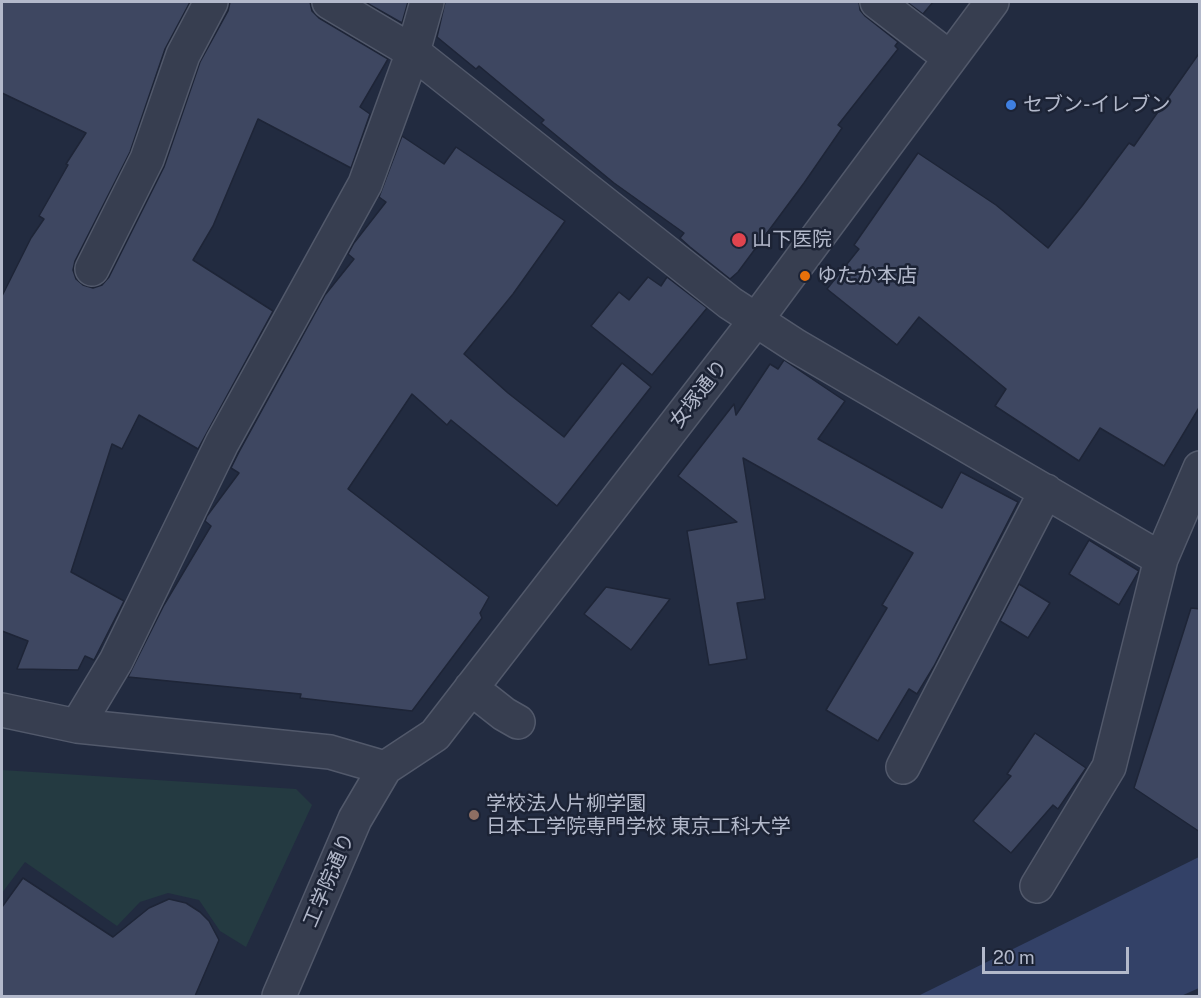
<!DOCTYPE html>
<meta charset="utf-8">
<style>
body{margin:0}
#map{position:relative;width:1201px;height:998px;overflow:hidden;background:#222b40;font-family:"Public Sans",sans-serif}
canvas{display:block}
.frame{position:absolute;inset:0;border:3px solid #b3b9cb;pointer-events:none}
.scale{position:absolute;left:982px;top:947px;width:147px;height:27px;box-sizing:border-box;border:3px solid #b3b9cb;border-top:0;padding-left:8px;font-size:18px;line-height:21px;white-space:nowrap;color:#b3b9cb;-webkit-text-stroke:4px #1c2335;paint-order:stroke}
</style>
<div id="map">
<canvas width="1201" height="998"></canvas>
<div class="frame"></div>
<div class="scale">20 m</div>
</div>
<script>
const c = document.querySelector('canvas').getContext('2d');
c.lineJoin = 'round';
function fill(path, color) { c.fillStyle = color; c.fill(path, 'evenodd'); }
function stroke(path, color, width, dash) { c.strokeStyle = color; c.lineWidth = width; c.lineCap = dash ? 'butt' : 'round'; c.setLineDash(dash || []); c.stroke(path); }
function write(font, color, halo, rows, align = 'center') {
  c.font = font + ' "Public Sans","Noto Sans JP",sans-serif'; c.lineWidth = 5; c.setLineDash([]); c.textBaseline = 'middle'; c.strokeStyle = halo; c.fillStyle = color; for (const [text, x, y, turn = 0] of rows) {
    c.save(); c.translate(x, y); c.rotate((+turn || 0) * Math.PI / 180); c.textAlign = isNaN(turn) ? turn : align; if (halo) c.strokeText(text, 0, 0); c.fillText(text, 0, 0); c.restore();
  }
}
const green = new Path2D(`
 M 2,770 L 296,789 L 312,805 L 246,947 L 220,931 L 199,900 L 168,893 L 140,902 L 117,926 L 25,862 L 2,893 Z`);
const water = new Path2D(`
 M 1199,857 L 1199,988 L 1181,996 L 918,996 Z`);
const building = new Path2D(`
 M 2,2 L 190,2 L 165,49 L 130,152 L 75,261 L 73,270 L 76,279 L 83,285 L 93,288 L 102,285 L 109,277 L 164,167 L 200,62 L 228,11 L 230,2 L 310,2 L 312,11 L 319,18 L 388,59 L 360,107 L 370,114 L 351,168 L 258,119 L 213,226 L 193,260 L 273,311 L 198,449 L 139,415 L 122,449 L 112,444 L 71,572 L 124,601 L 94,660 L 85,656 L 78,670 L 17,669 L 28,641 L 2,631 L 2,296 L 31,238 L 44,219 L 39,216 L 68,165 L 66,164 L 86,133 L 2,93 Z
 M 365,2 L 408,2 L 402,23 Z
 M 445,2 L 859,2 L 860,10 L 865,16 L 898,42 L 895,46 L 898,49 L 838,125 L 842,128 L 804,183 L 738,272 L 730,279 L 690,247 L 680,238 L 684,233 L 614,183 L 541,123 L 544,120 L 479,66 L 476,69 L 437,37 Z
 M 907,2 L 933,2 L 923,14 Z
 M 1200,52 L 1200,406 L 1164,466 L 1100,428 L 1079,461 L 995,406 L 1006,389 L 919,317 L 897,345 L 827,289 L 859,249 L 854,245 L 918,153 L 996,205 L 1048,248 L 1082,206 L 1129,143 L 1134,146 Z
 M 402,136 L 444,164 L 456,147 L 565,221 L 513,294 L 464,354 L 508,393 L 564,437 L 622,363 L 651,387 L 557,506 L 451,420 L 447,425 L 412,394 L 348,489 L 489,597 L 480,613 L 482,618 L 412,711 L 300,698 L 301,694 L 128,677 L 164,605 L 211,526 L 205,521 L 207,516 L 239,473 L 231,468 L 239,452 L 325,295 L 354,259 L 348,254 L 354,243 L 386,202 L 379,197 Z
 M 648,277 L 661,286 L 667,277 L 707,308 L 652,375 L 591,326 L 619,292 L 629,300 Z
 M 784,360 L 845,401 L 818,439 L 942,508 L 961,472 L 1018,502 L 934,666 L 917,694 L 909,689 L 878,741 L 826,710 L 887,608 L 882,605 L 913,553 L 743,458 L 765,599 L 737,603 L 747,659 L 709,665 L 687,531 L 737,522 L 678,476 L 734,404 L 736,415 L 770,364 L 778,369 Z
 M 1089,540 L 1139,571 L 1119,605 L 1069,574 Z
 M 1019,584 L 1050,603 L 1028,638 L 1000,621 Z
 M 606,587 L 670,599 L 631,650 L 584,614 Z
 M 1191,608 L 1200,609 L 1200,832 L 1134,788 Z
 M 1035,733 L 1086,768 L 1058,809 L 1053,805 L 1011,853 L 973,821 L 1011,776 L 1007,774 Z
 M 23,878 L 113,937 L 149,908 L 169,899 L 186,903 L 200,912 L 209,921 L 219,940 L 195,996 L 2,996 L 2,907 Z`);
const minor = new Path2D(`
 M 329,2 L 413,52 L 730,303 L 796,346 L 1161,559 L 1109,767 L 1037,886
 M 877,2 L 950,58
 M 92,269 L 147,159 L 183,55 L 211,2
 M 1161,559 L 1200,468
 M 471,688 L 504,714 L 518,722
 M 2,710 L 77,726 L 330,752 L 385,768
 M 77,726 L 116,661 L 222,443 L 365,184 L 413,52 L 427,2
 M 903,767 L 1046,491
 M 279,996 L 355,819 L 385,768 L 435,735 L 756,320 L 992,2`);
const markers = [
 [1011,105,6,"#3f7fe0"],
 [739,240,8,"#e0444e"],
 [805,276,6,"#e8710a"],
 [474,815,6,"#8d6e63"]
];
const poiNames = [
 ["セブン-イレブン",1023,105],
 ["山下医院",752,240],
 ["ゆたか本店",817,276],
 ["学校法人片柳学園",486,804],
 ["日本工学院専門学校 東京工科大学",486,827]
];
const streetNames = [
 ["女塚通り",699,394,-52],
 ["工学院通り",329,880,-67]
];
fill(green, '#243a41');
fill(water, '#334167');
fill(building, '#3e4761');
stroke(building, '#1e2537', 1.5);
stroke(minor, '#52596b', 36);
stroke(minor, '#373e50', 33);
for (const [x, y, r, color] of markers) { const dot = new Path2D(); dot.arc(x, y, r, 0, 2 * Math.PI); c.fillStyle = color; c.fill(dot); stroke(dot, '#1c2335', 2); }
write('20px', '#b3b9cb', '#1c2335', poiNames, 'left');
write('20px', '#b3b9cb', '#1c2335', streetNames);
</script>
